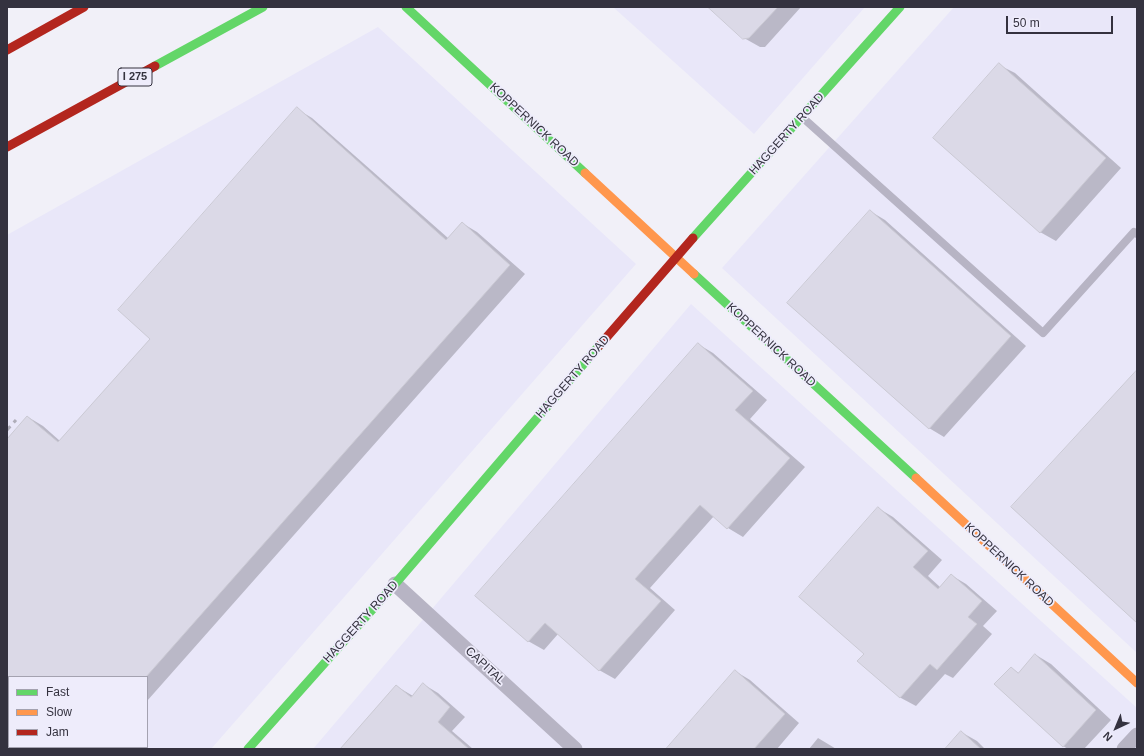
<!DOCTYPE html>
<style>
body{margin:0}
#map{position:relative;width:1144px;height:756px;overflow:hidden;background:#f1f0f8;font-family:Helvetica,sans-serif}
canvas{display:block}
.frame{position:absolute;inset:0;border:8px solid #34323f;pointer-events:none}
.legend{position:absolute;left:8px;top:676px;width:140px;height:72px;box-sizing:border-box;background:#eeecfb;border:1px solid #a4a2b0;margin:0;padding:5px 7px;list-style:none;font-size:12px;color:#34323f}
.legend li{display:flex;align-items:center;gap:8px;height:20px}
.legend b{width:20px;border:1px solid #a4a2b0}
.north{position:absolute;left:1096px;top:708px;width:40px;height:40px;-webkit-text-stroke:3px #eeecfb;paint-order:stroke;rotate:224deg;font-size:11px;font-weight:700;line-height:16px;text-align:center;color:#34323f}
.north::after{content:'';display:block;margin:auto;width:14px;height:18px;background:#34323f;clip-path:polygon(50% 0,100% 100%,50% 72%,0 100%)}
.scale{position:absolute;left:1006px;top:16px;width:107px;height:18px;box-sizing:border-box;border:2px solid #34323f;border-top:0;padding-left:5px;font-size:12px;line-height:14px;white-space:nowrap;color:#34323f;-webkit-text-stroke:3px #eeecfb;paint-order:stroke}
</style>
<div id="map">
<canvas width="1144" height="756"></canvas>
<div class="frame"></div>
<ul class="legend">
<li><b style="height:5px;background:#63d668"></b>Fast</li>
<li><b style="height:5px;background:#ff974d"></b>Slow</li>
<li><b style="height:5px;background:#b3261e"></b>Jam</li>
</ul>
<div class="north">N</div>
<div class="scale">50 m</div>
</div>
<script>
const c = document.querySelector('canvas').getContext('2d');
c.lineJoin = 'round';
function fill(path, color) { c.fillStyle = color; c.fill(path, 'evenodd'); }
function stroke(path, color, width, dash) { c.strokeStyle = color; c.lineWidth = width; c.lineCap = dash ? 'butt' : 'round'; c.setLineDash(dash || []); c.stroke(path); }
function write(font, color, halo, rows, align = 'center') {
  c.font = font + ' Helvetica,sans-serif'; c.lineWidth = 3.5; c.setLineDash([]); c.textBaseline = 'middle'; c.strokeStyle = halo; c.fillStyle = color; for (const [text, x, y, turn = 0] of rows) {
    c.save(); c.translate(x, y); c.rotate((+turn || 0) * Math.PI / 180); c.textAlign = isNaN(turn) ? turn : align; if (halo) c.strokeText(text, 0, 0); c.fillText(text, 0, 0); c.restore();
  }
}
const built = new Path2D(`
 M 613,7 L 865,7 L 754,134 Z
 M 954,7 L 1137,7 L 1137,653 L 722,268 Z
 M 378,27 L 636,264 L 211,749 L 7,749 L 7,235 ZM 9,677 L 147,677 L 147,747 L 9,747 Z
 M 691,304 L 1137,708 L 1137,749 L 313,749 Z`);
const shadow = new Path2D(`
 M 709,7 L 801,7 L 765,47 L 760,47 L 744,38 Z
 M 999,65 L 1015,73 L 1121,168 L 1056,241 L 1040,232 Z
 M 297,109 L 312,118 L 448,238 L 462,223 L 477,232 L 525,274 L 147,701 L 147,677 L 12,677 L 7,673 L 7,440 L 28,417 L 43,426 L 60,441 L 151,339 Z
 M 870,211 L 885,220 L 1026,346 L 944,437 L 929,428 Z
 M 698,344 L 713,353 L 767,400 L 750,419 L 805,467 L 743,537 L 728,528 L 714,516 L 650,588 L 675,610 L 615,679 L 599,670 L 558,634 L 544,650 L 528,641 Z
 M 878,508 L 893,517 L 942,560 L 928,576 L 940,587 L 951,575 L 966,584 L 997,611 L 983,626 L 992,634 L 953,678 L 945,674 L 916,706 L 901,698 L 859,661 L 865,654 Z
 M 1036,655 L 1051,664 L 1111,720 L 1084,749 L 1068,749 L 1063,746 L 1011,668 L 1019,673 Z
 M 735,671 L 750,680 L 799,723 L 777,749 L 667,749 Z
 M 423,684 L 438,693 L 465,717 L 452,731 L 473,749 L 341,749 L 396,686 L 413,696 Z
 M 961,732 L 977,741 L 985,749 L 946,749 Z
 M 818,738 L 833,747 L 836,749 L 809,749 Z
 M 93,747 L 107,747 L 105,749 L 96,749 Z`);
const building = new Path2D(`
 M 708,7 L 778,7 L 749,38 L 743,39 Z
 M 999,63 L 1106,158 L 1040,233 L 933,138 Z
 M 297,107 L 446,240 L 462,222 L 510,265 L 146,677 L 7,677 L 7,439 L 27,416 L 58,442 L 150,339 L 118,310 Z
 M 870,210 L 1011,336 L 929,429 L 787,303 Z
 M 698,343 L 753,391 L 735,410 L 790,458 L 727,529 L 700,505 L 635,579 L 661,601 L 599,671 L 545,623 L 528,642 L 475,596 Z
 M 1137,370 L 1137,623 L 1011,507 Z
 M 878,507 L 928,551 L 913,567 L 938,589 L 951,574 L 982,601 L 968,617 L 977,624 L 937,670 L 930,664 L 900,698 L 857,661 L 864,654 L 799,597 Z
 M 1035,654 L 1096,710 L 1063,747 L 994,684 L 1011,667 L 1018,673 Z
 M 735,670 L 785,714 L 754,749 L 666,749 Z
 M 423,683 L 450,707 L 438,722 L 469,749 L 340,749 L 396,685 L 411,697 Z
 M 961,731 L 981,749 L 945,749 Z`);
const lane = new Path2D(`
 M 802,117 L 1043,333 L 1134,232 L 1137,234`);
const street = new Path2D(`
 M 395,584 L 575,749
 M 1124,749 L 1137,735`);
const fast = new Path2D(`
 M 406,7 L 585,173
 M 155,66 L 263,7
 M 693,238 L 900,7
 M 694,274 L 916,478
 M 248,749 L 395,584 L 599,346`);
const slow = new Path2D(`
 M 585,173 L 694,274
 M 916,478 L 1137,683`);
const jam = new Path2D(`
 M 7,50 L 84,7
 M 7,147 L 155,66
 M 599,346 L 693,238`);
const rail = new Path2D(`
 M 7,430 L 16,420`);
const shields = [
 [135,77,34]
];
const shieldNames = [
 ["I 275",135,77]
];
const streetNames = [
 ["KOPPERNICK ROAD",534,125,43],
 ["HAGGERTY ROAD",787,134,-48],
 ["KOPPERNICK ROAD",771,345,43],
 ["HAGGERTY ROAD",573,377,-49],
 ["KOPPERNICK ROAD",1009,565,43],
 ["HAGGERTY ROAD",361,622,-48],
 ["CAPITAL",485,666,43]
];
fill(built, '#e9e7f9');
fill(shadow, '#0003');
fill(building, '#dbd9e7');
stroke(building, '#cbcad4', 1);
stroke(lane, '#b7b4c4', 8);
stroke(street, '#b7b4c4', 15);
stroke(fast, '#63d668', 9);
stroke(slow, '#ff974d', 9);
stroke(jam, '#b3261e', 9);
stroke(rail, '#afadb9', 3, [5, 5]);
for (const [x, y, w] of shields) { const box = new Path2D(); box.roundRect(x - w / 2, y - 9, w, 18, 3); c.fillStyle = '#eeecfb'; c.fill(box); stroke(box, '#34323f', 1); }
write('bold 11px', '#34323f', null, shieldNames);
write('12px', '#34323f', '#eeecfb', streetNames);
</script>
